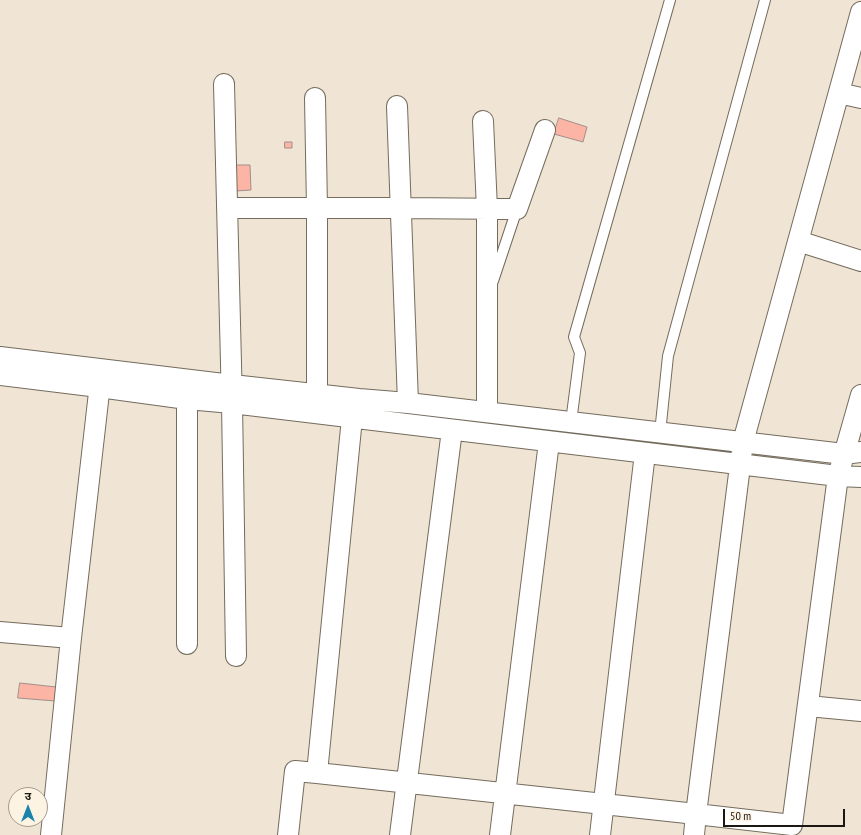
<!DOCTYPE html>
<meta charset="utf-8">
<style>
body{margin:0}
#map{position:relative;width:861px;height:835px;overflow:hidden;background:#f0e5d5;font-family:"PT Sans Narrow","Noto Sans Devanagari",sans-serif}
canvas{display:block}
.north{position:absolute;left:8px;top:787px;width:40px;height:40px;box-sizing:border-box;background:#fdf3e2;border:1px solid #a39b8f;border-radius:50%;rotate:0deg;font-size:11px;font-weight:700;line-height:16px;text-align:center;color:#1b1712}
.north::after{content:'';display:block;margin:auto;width:14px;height:18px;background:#1a83ac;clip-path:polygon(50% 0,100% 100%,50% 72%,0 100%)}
.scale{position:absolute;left:723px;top:809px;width:122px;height:18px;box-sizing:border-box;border:2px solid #1b1712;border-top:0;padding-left:5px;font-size:12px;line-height:14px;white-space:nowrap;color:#1b1712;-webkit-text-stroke:3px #fdf3e2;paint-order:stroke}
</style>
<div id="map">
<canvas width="861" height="835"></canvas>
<div class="north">उ</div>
<div class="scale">50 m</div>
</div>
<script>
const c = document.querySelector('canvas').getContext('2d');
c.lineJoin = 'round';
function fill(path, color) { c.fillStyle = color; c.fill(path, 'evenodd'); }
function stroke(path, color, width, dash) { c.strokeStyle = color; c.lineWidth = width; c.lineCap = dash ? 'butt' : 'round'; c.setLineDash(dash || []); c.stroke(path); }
const building = new Path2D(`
 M 559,118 L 587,127 L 583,142 L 554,134 Z
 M 285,142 L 292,142 L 292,148 L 285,148 Z
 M 236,165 L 250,165 L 251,190 L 236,191 Z
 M 20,683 L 56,687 L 55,701 L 18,698 Z`);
const service = new Path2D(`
 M 493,281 L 517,209
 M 571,422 L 580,353 L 574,337 L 670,0
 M 660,433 L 668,356 L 765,0`);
const minor = new Path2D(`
 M 224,84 L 232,403 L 236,656
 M 839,93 L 861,98
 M 315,98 L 317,208 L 317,394
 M 397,106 L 408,403
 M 483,121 L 487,209 L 487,412
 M 227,208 L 401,208 L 517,209 L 545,130
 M 798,241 L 861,261
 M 0,357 L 232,385 L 359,399 L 408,403 L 647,431 L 844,454 L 861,452
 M 0,375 L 99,387 L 187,399 L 232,403 L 838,476 L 861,477
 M 0,632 L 71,638
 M 187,644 L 187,399 L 188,386
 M 808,706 L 861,711
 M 317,773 L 696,814 L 743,442 L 861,12
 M 51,835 L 71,638 L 101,375
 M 288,835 L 295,771 L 317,773 L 352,418
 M 400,835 L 452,430
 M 500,835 L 549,442
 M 600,835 L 645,453
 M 694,835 L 696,814 L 792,825 L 838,476 L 861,395`);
fill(building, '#fcb5a5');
stroke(building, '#a18e89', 1);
stroke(service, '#746b5d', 12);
stroke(minor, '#746b5d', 22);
stroke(service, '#fff', 10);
stroke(minor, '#fff', 20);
</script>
